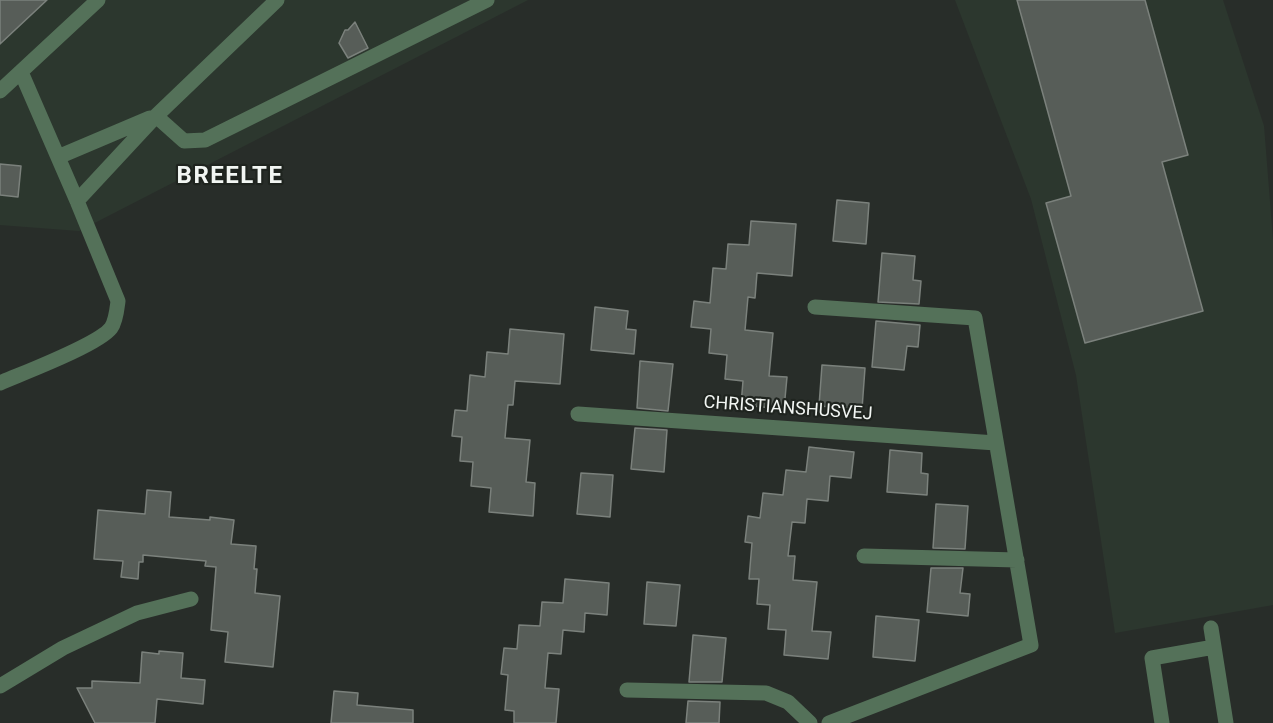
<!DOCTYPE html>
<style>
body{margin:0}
canvas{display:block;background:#282d29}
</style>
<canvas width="1273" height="723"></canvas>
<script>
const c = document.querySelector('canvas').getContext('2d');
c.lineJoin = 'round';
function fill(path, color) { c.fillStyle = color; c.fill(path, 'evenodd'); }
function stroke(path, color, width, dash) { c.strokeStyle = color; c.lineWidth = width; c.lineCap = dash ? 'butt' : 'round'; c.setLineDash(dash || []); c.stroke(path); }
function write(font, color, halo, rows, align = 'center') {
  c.font = font + ' Roboto,sans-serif'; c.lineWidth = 4.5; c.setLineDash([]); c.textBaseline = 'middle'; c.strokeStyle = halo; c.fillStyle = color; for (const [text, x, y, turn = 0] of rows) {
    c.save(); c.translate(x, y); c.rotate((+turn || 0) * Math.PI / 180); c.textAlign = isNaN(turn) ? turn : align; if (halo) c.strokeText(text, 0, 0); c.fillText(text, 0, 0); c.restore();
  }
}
const built = new Path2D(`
 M 0,0 L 528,0 L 79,231 L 0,225 Z
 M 955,0 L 1223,0 L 1264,126 L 1273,240 L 1273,605 L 1115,633 L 1076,375 L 1031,199 Z`);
const building = new Path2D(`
 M 0,0 L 47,0 L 0,44 Z
 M 1017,0 L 1145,0 L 1188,155 L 1162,162 L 1203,311 L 1085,343 L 1046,203 L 1071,196 Z
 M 355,22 L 368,48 L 348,58 L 339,43 L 345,30 L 348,30 Z
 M 0,164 L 21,166 L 18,197 L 0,195 Z
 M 837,200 L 869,203 L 866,244 L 833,241 Z
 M 751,221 L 796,224 L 792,276 L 757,273 L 755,298 L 748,297 L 745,330 L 773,333 L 769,376 L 787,377 L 784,409 L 741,405 L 743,381 L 725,379 L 727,355 L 709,353 L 711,329 L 691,327 L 694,301 L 710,303 L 713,268 L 726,269 L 728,244 L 749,245 Z
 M 882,253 L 915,256 L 913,280 L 921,281 L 919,304 L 878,302 Z
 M 595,307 L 628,311 L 626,329 L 636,330 L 634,354 L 591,350 Z
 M 876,321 L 920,325 L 918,347 L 907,346 L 904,370 L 872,367 Z
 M 510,329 L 564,334 L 560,384 L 515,381 L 513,405 L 508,405 L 505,438 L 530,440 L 526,482 L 535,483 L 533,516 L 489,512 L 491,488 L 471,486 L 473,462 L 460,461 L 462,437 L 452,436 L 455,410 L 467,411 L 470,375 L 485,377 L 487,352 L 508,354 Z
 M 640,361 L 673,364 L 668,411 L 637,408 Z
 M 822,365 L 865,368 L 862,409 L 819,406 Z
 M 635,428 L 667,430 L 664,472 L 631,469 Z
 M 809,447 L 854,452 L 851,478 L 830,476 L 828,501 L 807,499 L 805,523 L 792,522 L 788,556 L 795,556 L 793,580 L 817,582 L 812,631 L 831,632 L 828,659 L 784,655 L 786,630 L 768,629 L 770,605 L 757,604 L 759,579 L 749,579 L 752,543 L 745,542 L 748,516 L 760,518 L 763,493 L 783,495 L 786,470 L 806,472 Z
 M 890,450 L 922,453 L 921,473 L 928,474 L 927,495 L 887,492 Z
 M 581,473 L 613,475 L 610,517 L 577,514 Z
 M 147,490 L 171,492 L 169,517 L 210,520 L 210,517 L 234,520 L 231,544 L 256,546 L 254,569 L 257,569 L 255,593 L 280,596 L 273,667 L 225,662 L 228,632 L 211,630 L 216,567 L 205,566 L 206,561 L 143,555 L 143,562 L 139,562 L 138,579 L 121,577 L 123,561 L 94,559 L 98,510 L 145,514 Z
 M 936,504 L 968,506 L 965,549 L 933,548 Z
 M 931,568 L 963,568 L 960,593 L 970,594 L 968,616 L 927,612 Z
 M 565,579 L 609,583 L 607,615 L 585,613 L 584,632 L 563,630 L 561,654 L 548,653 L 545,688 L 559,689 L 556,723 L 514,723 L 514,711 L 505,710 L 508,675 L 501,674 L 504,648 L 517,649 L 519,625 L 540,626 L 542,602 L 563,603 Z
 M 647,582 L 680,585 L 676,626 L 644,624 Z
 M 876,616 L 919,620 L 915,661 L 873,657 Z
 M 693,635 L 726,638 L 722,682 L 689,682 Z
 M 159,651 L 183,653 L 181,678 L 205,680 L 203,704 L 157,699 L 155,723 L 95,723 L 77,688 L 92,688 L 92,681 L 140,683 L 142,652 L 159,654 Z
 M 334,691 L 358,693 L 357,705 L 413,710 L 413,723 L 331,723 Z
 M 688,701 L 720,702 L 719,723 L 686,723 Z`);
const minor = new Path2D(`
 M 0,91 L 98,0
 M 156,116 L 184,141 L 205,140 L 487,0
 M 58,157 L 150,118
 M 77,201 L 156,116 L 277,0
 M 815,307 L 975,318 L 1031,645 L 829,723
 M 0,383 C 23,373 98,345 111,328 C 116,321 117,309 118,301 L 77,201 L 21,72
 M 578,414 L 996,443
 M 864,556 L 1017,560
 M 1211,628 L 1226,723
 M 0,686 L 63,648 L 137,613 L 191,599
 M 627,690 L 766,693 L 788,702 L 810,723
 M 1162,723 L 1152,658 L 1214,647`);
const streetNames = [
 ["CHRISTIANSHUSVEJ",788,409,4]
];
const districtNames = [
 ["BREELTE",230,177]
];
fill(built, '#2c372e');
fill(building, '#575d58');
stroke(building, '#7b817c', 1.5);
stroke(minor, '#547159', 15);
write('18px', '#f2f6f3', '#1f241f', streetNames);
c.letterSpacing = '1.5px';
write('bold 24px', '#f2f6f3', '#1f241f', districtNames);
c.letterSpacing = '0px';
</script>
